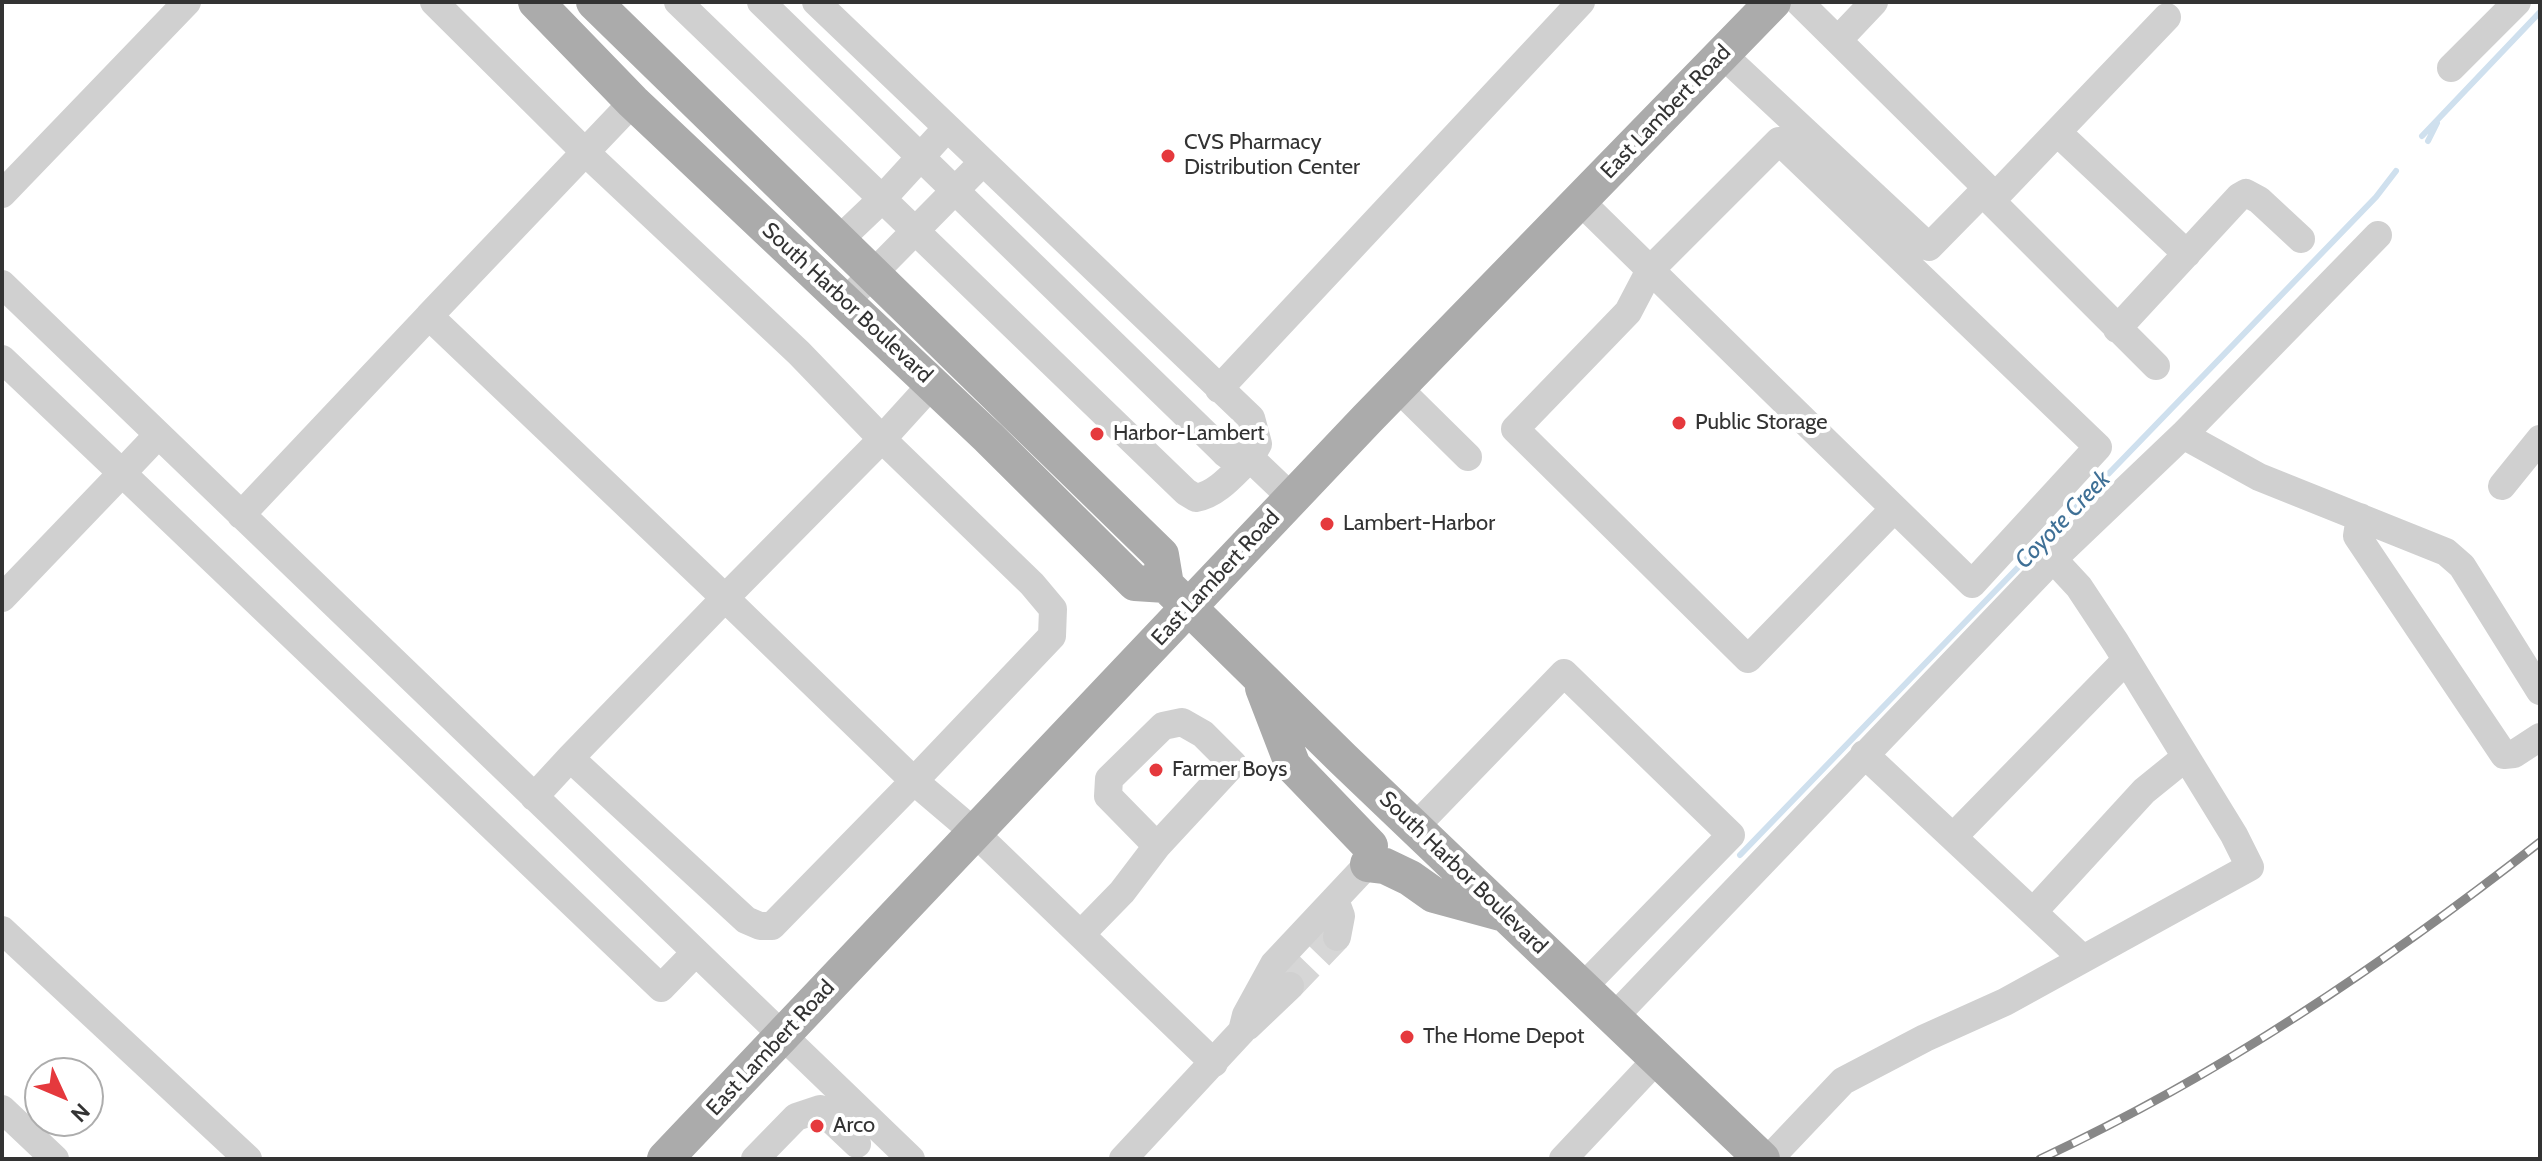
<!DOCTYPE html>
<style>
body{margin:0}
#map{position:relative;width:2542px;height:1161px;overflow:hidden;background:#fff;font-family:Cabin,sans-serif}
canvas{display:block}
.frame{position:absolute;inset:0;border:4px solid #333;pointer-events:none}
.north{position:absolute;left:24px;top:1057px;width:80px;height:80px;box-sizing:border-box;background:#fff;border:2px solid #adadad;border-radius:50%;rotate:134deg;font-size:22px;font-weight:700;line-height:32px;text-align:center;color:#333}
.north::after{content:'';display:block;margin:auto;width:28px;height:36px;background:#e5393d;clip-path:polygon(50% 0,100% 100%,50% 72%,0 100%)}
</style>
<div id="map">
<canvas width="2542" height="1161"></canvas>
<div class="frame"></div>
<div class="north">N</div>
</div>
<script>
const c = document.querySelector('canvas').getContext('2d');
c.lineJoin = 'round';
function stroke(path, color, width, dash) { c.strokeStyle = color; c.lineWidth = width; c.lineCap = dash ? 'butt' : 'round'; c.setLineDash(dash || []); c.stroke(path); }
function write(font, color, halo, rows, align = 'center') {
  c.font = font + ' Cabin,sans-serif'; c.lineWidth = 8; c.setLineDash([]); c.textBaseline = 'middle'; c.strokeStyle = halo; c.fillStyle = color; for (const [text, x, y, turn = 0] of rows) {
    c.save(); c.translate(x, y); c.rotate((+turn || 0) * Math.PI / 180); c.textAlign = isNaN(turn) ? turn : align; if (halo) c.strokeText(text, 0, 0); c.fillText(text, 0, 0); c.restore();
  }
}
const stream = new Path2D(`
 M 2422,136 L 2540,12
 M 2428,141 L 2437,123
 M 1740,855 L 2376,197 L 2396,171`);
const minorTunnel = new Path2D(`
 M 1290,986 L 1337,937`);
const minor = new Path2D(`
 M 434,2 L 585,152 L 799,353 L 882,439 L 725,598 L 914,781 L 772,926 L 760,926 L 746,920 L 570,758 L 725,598 L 429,316 L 633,102
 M 678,2 L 1186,492 L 1196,498 C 1218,494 1234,473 1250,458
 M 761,2 L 1220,448 L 1226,454 L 1250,458
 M 816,2 L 1251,418 L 1258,444 L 1250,458 L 1292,498
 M 1799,2 L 1987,188 L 1991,201 L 2156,366
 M 1838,40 L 1874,2
 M 1722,54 L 1929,247 L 1987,188
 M 2451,68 L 2517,2
 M 2058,133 L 2187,254
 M 2,194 L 187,2
 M 1580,201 C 1710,329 1841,457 1972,584 L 2098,447 L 1779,141 L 1650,270 L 1628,312 L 1515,429 L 1748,659 L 1894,509
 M 1991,201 L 2167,17
 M 839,240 L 882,199 L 947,128
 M 2,284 L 911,1159
 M 846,301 L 982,163
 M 2117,329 L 2239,197 L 2246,193 L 2259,200 L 2301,239
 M 2,359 L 122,473 L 2,598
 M 932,384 L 882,439 L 1032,584 L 1053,609 L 1052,636 L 914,781 L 974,832 L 1214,1063
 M 1398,388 L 1468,457
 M 1219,389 L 1581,2
 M 158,435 L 122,473 L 661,988 L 696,952
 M 2183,435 L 2259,477 L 2446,552 L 2462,566 L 2540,691
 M 2502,486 L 2540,439
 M 241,515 L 429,316
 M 2360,517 L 2357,536 L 2504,755 L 2514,754 L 2540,737
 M 2053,559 L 2183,435 L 2378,235
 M 1864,754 L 2083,959
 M 534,797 L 570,758
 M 1415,827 L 1564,673 L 1731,835 L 1583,987
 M 1953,837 L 2126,660
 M 1335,900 L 1341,916 L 1337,937
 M 2033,912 L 2144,791 L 2186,757
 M 2,930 L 248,1159
 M 1081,934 L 1122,892 L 1157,846 L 1233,764 L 1203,734 L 1182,722 L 1163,726 L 1109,779 L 1108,796 L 1157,846
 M 1615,1016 L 2053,559 L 2079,587 L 2116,643 L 2234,835 L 2250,867 L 2005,1002 L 1925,1038 L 1843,1081 L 1769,1159
 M 1248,1026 L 1290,986
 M 2,1109 L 55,1159
 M 755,1159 L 796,1117 L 820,1109 L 857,1144
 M 1123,1159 L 1242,1031 L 1246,1015 L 1274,964 L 1368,864
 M 1563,1159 L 1658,1058`);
const major = new Path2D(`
 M 536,2 L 633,102 L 988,437 L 1135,583 L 1166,585
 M 594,2 L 1161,555 L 1166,585 L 1343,759 L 1762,1159
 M 1263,688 L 1293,766 L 1370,846
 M 1368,864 L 1385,866 L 1410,878 L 1434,895 L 1504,914
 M 665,1159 L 1367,419 L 1773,2`);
const rail = new Path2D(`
 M 2040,1159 C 2220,1075 2384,964 2540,842`);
const markers = [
 [1168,156,8,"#e5393d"],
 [1679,423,8,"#e5393d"],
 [1097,434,8,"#e5393d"],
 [1327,524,8,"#e5393d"],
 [1156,770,8,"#e5393d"],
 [1407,1037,8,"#e5393d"],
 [817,1126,8,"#e5393d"]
];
const streetNames = [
 ["East Lambert Road",1666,112,-46],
 ["South Harbor Boulevard",847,303,43],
 ["East Lambert Road",1216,578,-47],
 ["South Harbor Boulevard",1463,873,44],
 ["East Lambert Road",771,1048,-47]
];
const poiNames = [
 ["CVS Pharmacy",1184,143],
 ["Distribution Center",1184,168],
 ["Public Storage",1695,423],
 ["Harbor-Lambert",1113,434],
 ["Lambert-Harbor",1343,524],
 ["Farmer Boys",1172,770],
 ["The Home Depot",1423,1037],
 ["Arco",833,1126]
];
const waterNames = [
 ["Coyote Creek",2063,520,-46]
];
stroke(stream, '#cfe0ee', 6);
stroke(minorTunnel, '#d6d6d6', 28, [28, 14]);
stroke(minor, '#d0d0d0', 28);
stroke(major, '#ababab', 36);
stroke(rail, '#888', 9);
stroke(rail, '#fff', 6, [18]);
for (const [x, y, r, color] of markers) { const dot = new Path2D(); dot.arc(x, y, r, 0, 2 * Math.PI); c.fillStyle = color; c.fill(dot); stroke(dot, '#fff', 3); }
write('22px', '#333', '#fff', streetNames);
write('22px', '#333', '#fff', poiNames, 'left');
write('italic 24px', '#3f7096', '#fff', waterNames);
</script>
